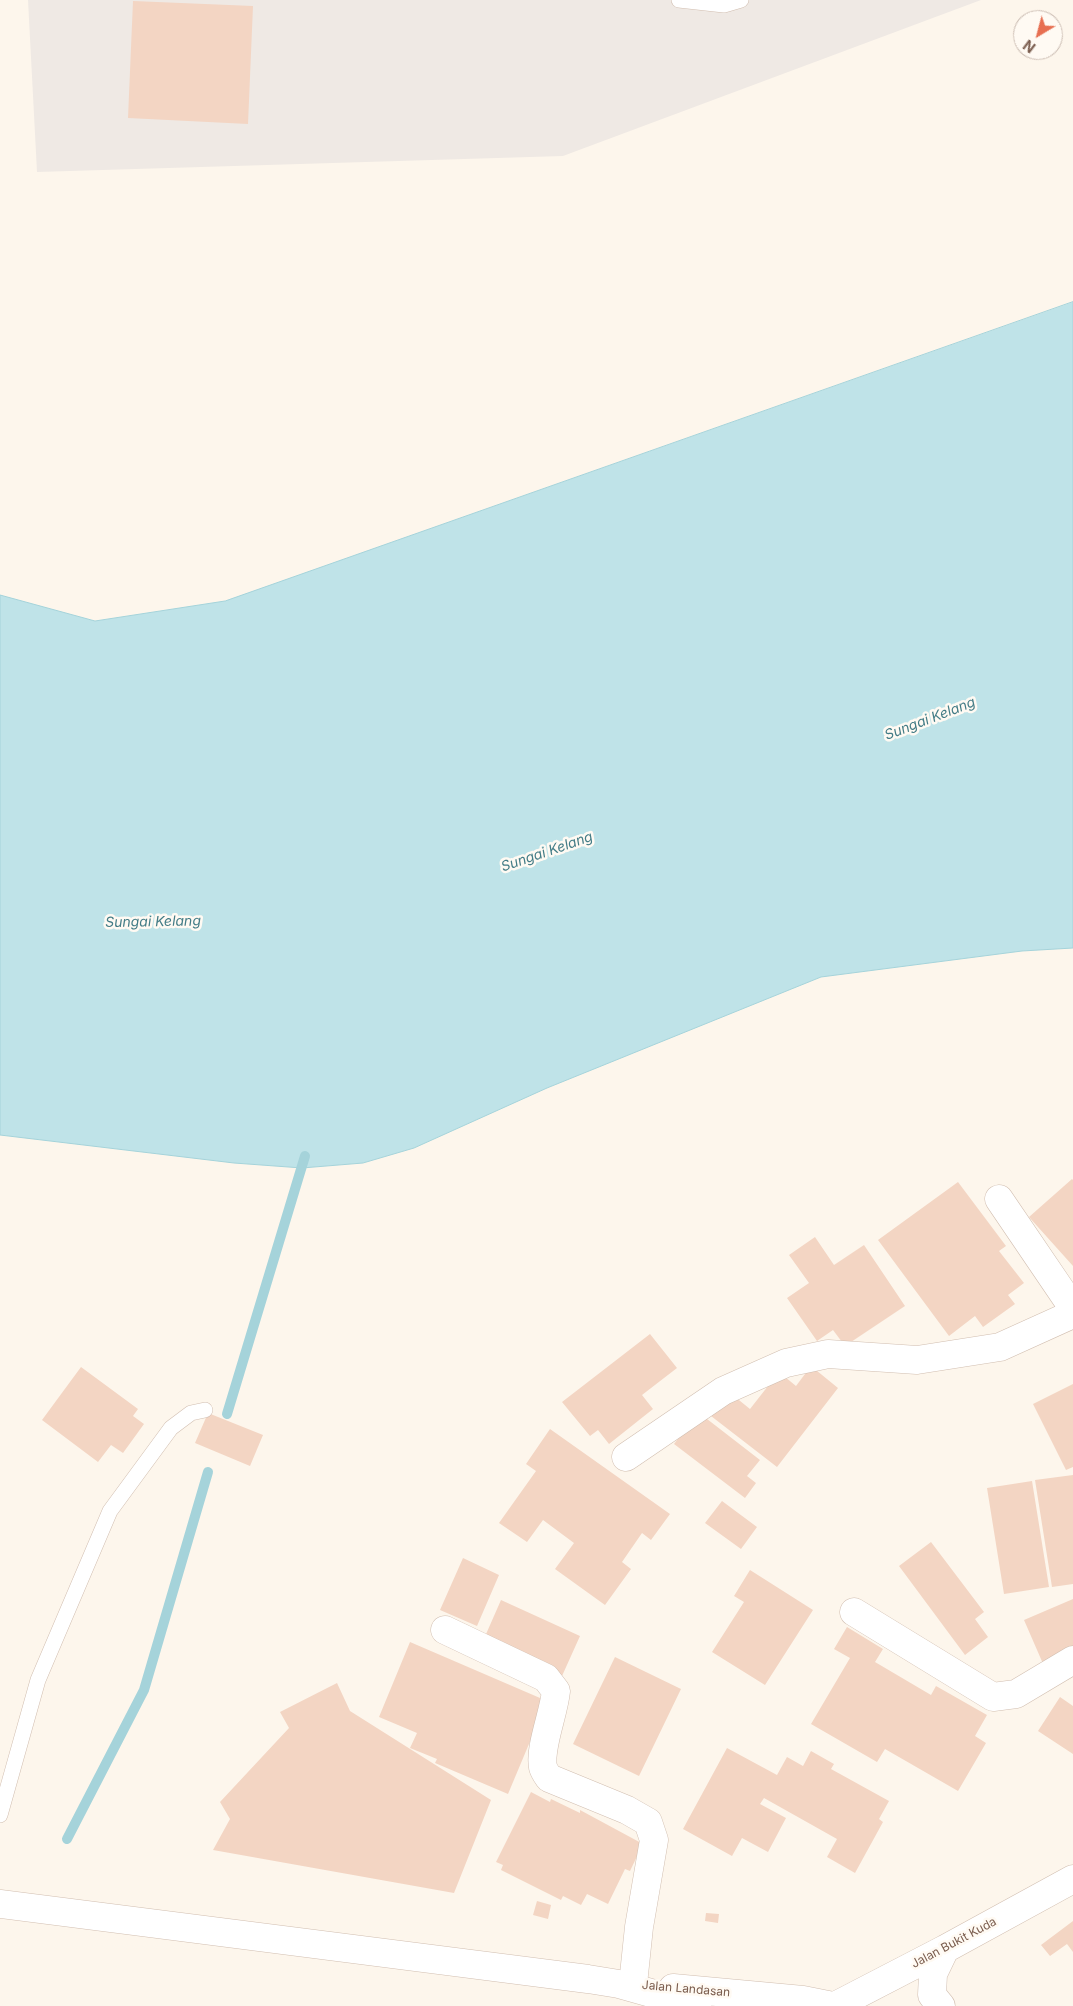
<!DOCTYPE html>
<style>
body{margin:0}
#map{position:relative;width:1073px;height:2006px;overflow:hidden;background:#fdf6ec;font-family:Inter,sans-serif}
canvas{display:block}
.north{position:absolute;left:1013px;top:10px;width:50px;height:50px;box-sizing:border-box;background:#fffaf3;border:1px solid #cabbb1;border-radius:50%;rotate:217deg;font-size:14px;font-weight:700;line-height:20px;text-align:center;color:#7a5c4d}
.north::after{content:'';display:block;margin:auto;width:18px;height:22px;background:#e76f51;clip-path:polygon(50% 0,100% 100%,50% 72%,0 100%)}
</style>
<div id="map">
<canvas width="1073" height="2006"></canvas>
<div class="north">N</div>
</div>
<script>
const c = document.querySelector('canvas').getContext('2d');
c.lineJoin = 'round';
function fill(path, color) { c.fillStyle = color; c.fill(path, 'evenodd'); }
function stroke(path, color, width, dash) { c.strokeStyle = color; c.lineWidth = width; c.lineCap = dash ? 'butt' : 'round'; c.setLineDash(dash || []); c.stroke(path); }
function write(font, color, halo, rows, align = 'center') {
  c.font = font + ' Inter,sans-serif'; c.lineWidth = 5; c.setLineDash([]); c.textBaseline = 'middle'; c.strokeStyle = halo; c.fillStyle = color; for (const [text, x, y, turn = 0] of rows) {
    c.save(); c.translate(x, y); c.rotate((+turn || 0) * Math.PI / 180); c.textAlign = isNaN(turn) ? turn : align; if (halo) c.strokeText(text, 0, 0); c.fillText(text, 0, 0); c.restore();
  }
}
const industrial = new Path2D(`
 M 28,0 L 981,0 L 563,156 L 37,172 Z`);
const water = new Path2D(`
 M 1073,302 L 1073,948 L 1022,951 L 821,977 L 547,1088 L 414,1148 L 363,1163 L 302,1168 L 234,1163 L 0,1135 L 0,595 L 95,621 L 225,601 Z`);
const stream = new Path2D(`
 M 227,1414 L 305,1156
 M 67,1839 L 144,1690 L 208,1472`);
const building = new Path2D(`
 M 133,1 L 253,6 L 248,124 L 128,118 Z
 M 1072,1179 L 1073,1180 L 1073,1266 L 1029,1217 Z
 M 958,1182 L 1006,1246 L 999,1251 L 1024,1283 L 1008,1295 L 1015,1304 L 983,1327 L 975,1316 L 949,1336 L 878,1240 Z
 M 815,1237 L 834,1265 L 864,1245 L 905,1306 L 845,1346 L 833,1330 L 817,1341 L 787,1298 L 809,1283 L 789,1255 Z
 M 650,1334 L 677,1368 L 642,1395 L 653,1409 L 609,1444 L 598,1430 L 590,1436 L 562,1402 Z
 M 811,1366 L 838,1388 L 777,1467 L 711,1416 L 729,1392 L 750,1409 L 779,1372 L 796,1386 Z
 M 81,1367 L 138,1409 L 133,1416 L 144,1424 L 123,1453 L 111,1445 L 98,1462 L 42,1420 Z
 M 1073,1384 L 1073,1467 L 1066,1470 L 1033,1404 Z
 M 698,1412 L 760,1460 L 747,1476 L 756,1483 L 745,1498 L 674,1444 Z
 M 208,1413 L 263,1435 L 250,1466 L 195,1443 Z
 M 550,1429 L 670,1514 L 651,1540 L 642,1533 L 622,1562 L 631,1569 L 605,1605 L 555,1569 L 574,1543 L 543,1520 L 527,1542 L 499,1523 L 536,1471 L 526,1464 Z
 M 1073,1475 L 1073,1584 L 1052,1587 L 1035,1480 Z
 M 1032,1481 L 1049,1587 L 1004,1594 L 987,1488 Z
 M 722,1501 L 757,1527 L 741,1549 L 705,1523 Z
 M 931,1542 L 984,1612 L 975,1619 L 988,1637 L 965,1655 L 899,1566 Z
 M 463,1558 L 499,1575 L 477,1626 L 440,1610 Z
 M 750,1570 L 813,1610 L 765,1685 L 712,1652 L 744,1602 L 734,1596 Z
 M 1073,1599 L 1073,1653 L 1044,1666 L 1024,1620 Z
 M 501,1600 L 580,1636 L 562,1676 L 483,1641 Z
 M 847,1627 L 883,1649 L 875,1662 L 931,1695 L 936,1686 L 987,1715 L 975,1736 L 986,1743 L 958,1791 L 885,1749 L 877,1762 L 811,1724 L 850,1658 L 834,1649 Z
 M 410,1642 L 547,1701 L 508,1794 L 435,1763 L 437,1759 L 410,1748 L 417,1733 L 379,1717 Z
 M 615,1657 L 681,1689 L 639,1776 L 573,1744 Z
 M 337,1683 L 350,1711 L 491,1800 L 454,1893 L 213,1850 L 230,1819 L 220,1802 L 289,1728 L 280,1712 Z
 M 1060,1697 L 1073,1706 L 1073,1754 L 1038,1731 Z
 M 727,1748 L 777,1775 L 787,1757 L 803,1766 L 811,1751 L 834,1764 L 831,1769 L 889,1801 L 879,1819 L 883,1822 L 855,1873 L 827,1857 L 837,1839 L 764,1798 L 760,1804 L 786,1818 L 768,1852 L 742,1838 L 732,1856 L 683,1829 Z
 M 531,1792 L 550,1802 L 551,1799 L 580,1813 L 580,1810 L 643,1844 L 630,1871 L 625,1869 L 608,1904 L 587,1894 L 581,1905 L 563,1896 L 561,1900 L 501,1870 L 503,1865 L 496,1862 Z
 M 537,1901 L 551,1905 L 548,1919 L 533,1915 Z
 M 706,1913 L 719,1914 L 718,1923 L 705,1921 Z
 M 1073,1921 L 1073,1952 L 1067,1944 L 1050,1956 L 1041,1945 Z`);
const service = new Path2D(`
 M 679,0 L 724,5 L 741,0
 M 0,1815 L 38,1680 L 110,1511 L 171,1428 L 191,1413 L 205,1410`);
const minor = new Path2D(`
 M 999,1199 L 1073,1308
 M 626,1457 L 723,1391 L 786,1363 L 828,1354 L 917,1360 L 1000,1347 L 1073,1314
 M 854,1612 L 993,1697 L 1016,1694 L 1073,1660
 M 445,1630 L 546,1678 L 556,1691 C 554,1713 539,1748 543,1767 C 544,1771 547,1775 549,1778 L 627,1810 L 648,1822 L 654,1840 L 639,1927 L 633,1984`);
const tertiary = new Path2D(`
 M 0,1904 L 588,1979 L 619,1984 L 697,2006
 M 673,1988 L 803,2000 L 833,2006
 M 835,2006 L 945,1949 L 1073,1879
 M 941,2006 L 932,1995 L 933,1974 L 945,1949`);
const streetNames = [
 ["Jalan Bukit Kuda",954,1943,-28],
 ["Jalan Landasan",686,1989,5]
];
const waterNames = [
 ["Sungai Kelang",930,719,-21],
 ["Sungai Kelang",547,852,-19],
 ["Sungai Kelang",153,922,-1]
];
fill(industrial, '#efe9e4');
fill(water, '#bfe3e8');
stroke(water, '#a5d3da', 1);
stroke(stream, '#a5d3da', 10);
fill(building, '#f3d5c3');
stroke(service, '#d1beb0', 16);
stroke(minor, '#d1beb0', 29);
stroke(tertiary, '#d1beb0', 29);
stroke(service, '#fff', 15);
stroke(minor, '#fff', 28);
stroke(tertiary, '#fff', 28);
write('12px', '#7a5c4d', '#fffaf3', streetNames);
write('italic 14px', '#437c86', '#fffaf3', waterNames);
</script>
